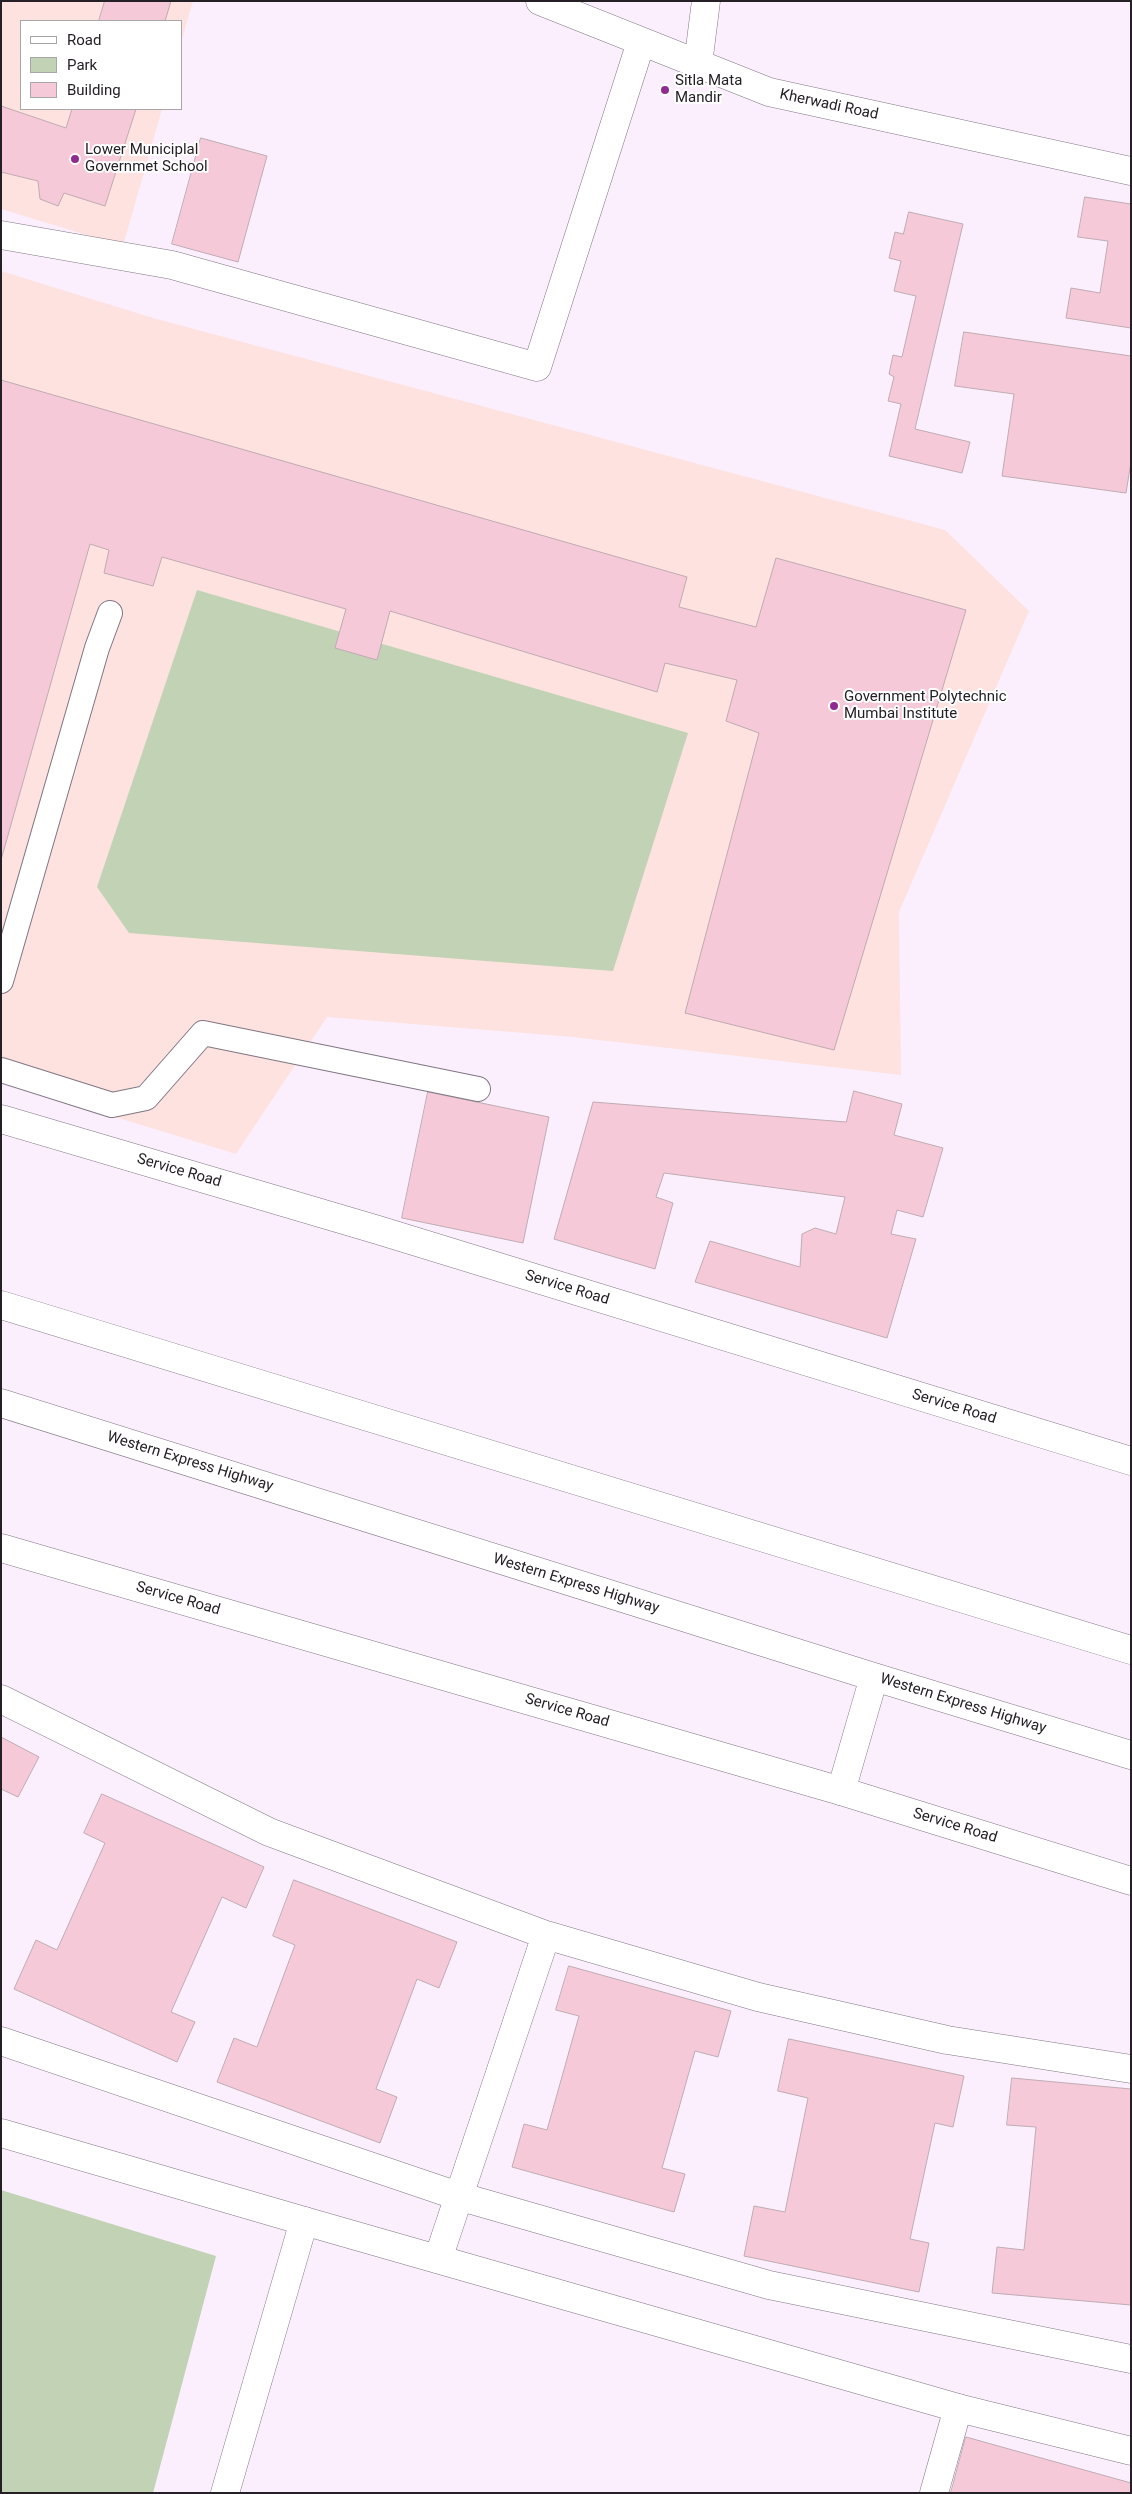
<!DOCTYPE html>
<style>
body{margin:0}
#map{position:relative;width:1132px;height:2494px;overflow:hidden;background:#fbeffe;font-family:Roboto,sans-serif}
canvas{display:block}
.frame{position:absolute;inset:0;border:2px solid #252026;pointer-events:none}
.legend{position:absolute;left:20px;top:20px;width:162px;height:90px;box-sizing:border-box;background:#fff;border:1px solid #a8a6a8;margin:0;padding:6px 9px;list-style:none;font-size:15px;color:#252026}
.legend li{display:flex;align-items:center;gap:10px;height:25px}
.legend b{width:25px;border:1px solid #a8a6a8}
</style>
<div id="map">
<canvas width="1132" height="2494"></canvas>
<div class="frame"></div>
<ul class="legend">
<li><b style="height:6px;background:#fff"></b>Road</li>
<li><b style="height:14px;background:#c1d3b4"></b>Park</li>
<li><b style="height:14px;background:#f6c9d9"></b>Building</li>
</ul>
</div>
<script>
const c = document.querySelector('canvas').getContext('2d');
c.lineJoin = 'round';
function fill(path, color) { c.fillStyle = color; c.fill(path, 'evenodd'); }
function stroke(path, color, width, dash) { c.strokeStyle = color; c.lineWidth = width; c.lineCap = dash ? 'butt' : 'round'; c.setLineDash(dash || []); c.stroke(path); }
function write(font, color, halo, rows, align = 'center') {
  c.font = font + ' Roboto,sans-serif'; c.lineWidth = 4; c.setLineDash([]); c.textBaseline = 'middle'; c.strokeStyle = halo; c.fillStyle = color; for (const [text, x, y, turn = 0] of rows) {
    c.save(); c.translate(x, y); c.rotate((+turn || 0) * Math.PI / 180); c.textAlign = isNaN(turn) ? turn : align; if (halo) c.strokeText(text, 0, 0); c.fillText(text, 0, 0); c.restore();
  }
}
const education = new Path2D(`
 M 1,1 L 193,1 L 181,43 L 181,21 L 21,21 L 21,109 L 162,109 L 123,246 L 1,209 Z
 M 1,271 L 153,318 L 945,530 L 1029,611 L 899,912 L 901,1075 L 573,1037 L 327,1017 L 236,1154 L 1,1082 Z`);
const green = new Path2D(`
 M 197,590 L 688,733 L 613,971 L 129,933 L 97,887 Z
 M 1,2190 L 216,2256 L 153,2493 L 1,2493 Z`);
const building = new Path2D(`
 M 105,1 L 171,1 L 165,21 L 99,21 Z
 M 1,106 L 66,128 L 72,109 L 136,109 L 105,206 L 64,193 L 58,206 L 40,199 L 38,181 L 1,172 Z
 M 201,138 L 267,156 L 238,262 L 172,244 Z
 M 1085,197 L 1131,204 L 1131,328 L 1066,318 L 1071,288 L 1100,293 L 1108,241 L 1078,237 Z
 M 909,212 L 963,224 L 915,429 L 970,442 L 962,473 L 889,456 L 901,404 L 888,401 L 894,377 L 889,374 L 893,355 L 902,357 L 916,296 L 894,291 L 901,261 L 889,258 L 895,232 L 903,234 Z
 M 964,332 L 1131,356 L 1131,462 L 1126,493 L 1002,476 L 1014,394 L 955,386 Z
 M 1,380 L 687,577 L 679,607 L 756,627 L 776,558 L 966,610 L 834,1050 L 685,1013 L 759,733 L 726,721 L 737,680 L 665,663 L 657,692 L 390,611 L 377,660 L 335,648 L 346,609 L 162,557 L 153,586 L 104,573 L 109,550 L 90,544 L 1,860 Z
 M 854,1091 L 902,1104 L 894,1135 L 943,1148 L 923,1217 L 897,1210 L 891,1234 L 916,1239 L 887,1338 L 695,1282 L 710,1241 L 800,1267 L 802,1234 L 815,1228 L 836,1234 L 845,1197 L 664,1173 L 656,1197 L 673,1203 L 655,1269 L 554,1239 L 593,1102 L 846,1122 Z
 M 428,1092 L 549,1117 L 523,1243 L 402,1218 Z
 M 1,1737 L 39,1757 L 18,1797 L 1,1789 Z
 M 102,1794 L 264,1867 L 246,1908 L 222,1897 L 171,2012 L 195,2022 L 177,2062 L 14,1989 L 36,1940 L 57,1950 L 105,1843 L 84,1833 Z
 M 294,1880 L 457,1942 L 439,1988 L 417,1979 L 376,2089 L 397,2097 L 380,2143 L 217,2082 L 234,2038 L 257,2047 L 295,1945 L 273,1936 Z
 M 569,1966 L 731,2011 L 718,2057 L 695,2051 L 662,2168 L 685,2174 L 674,2212 L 512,2167 L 524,2124 L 547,2130 L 579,2016 L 556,2010 Z
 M 789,2039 L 964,2076 L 953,2127 L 935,2123 L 910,2239 L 929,2243 L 919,2292 L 744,2256 L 754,2206 L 785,2212 L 808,2098 L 778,2091 Z
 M 1012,2078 L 1131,2089 L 1131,2305 L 992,2293 L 997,2247 L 1024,2250 L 1036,2127 L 1007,2125 Z
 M 966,2437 L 1131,2483 L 1131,2493 L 951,2493 Z`);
const service = new Path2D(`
 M 1,981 L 97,648 L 110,613
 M 1,1070 L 112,1105 L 146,1098 L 203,1033 L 478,1089`);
const minor = new Path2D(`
 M 540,1 L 769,92 L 1131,171
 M 698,64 L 706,1
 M 1,235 L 172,265 L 537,367 L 641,42
 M 1,1119 L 378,1230 L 1131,1461
 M 1,1699 L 269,1832 L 546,1935 L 758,1997 L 947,2040 L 1131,2069
 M 1,2041 L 458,2196 L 769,2285 L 1131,2359
 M 438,2259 L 546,1935
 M 225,2493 L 304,2221
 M 934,2493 L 958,2408`);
const tertiary = new Path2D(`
 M 1,1548 L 841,1791 L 1131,1881
 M 1,2133 L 304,2221 L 958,2408 L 1131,2451`);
const motorway = new Path2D(`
 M 1,1305 L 1131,1650
 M 1,1403 L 874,1677 L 1131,1755
 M 841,1791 L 874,1677`);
const markers = [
 [665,90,5,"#8f2a90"],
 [75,159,5,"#8f2a90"],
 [834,706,5,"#8f2a90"]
];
const poiNames = [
 ["Sitla Mata",675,81],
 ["Mandir",675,98],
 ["Lower Municiplal",85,150],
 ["Governmet School",85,167],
 ["Government Polytechnic",844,697],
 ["Mumbai Institute",844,714]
];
const streetNames = [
 ["Kherwadi Road",829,105,12],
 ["Service Road",179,1171,16],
 ["Service Road",567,1288,17],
 ["Service Road",954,1407,17],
 ["Western Express Highway",190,1462,17],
 ["Western Express Highway",576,1584,17],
 ["Service Road",178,1599,16],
 ["Western Express Highway",963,1704,17],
 ["Service Road",567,1711,16],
 ["Service Road",955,1826,17]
];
fill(education, '#fde2df');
fill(green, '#c1d3b4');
fill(building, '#f6c9d9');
stroke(building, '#bfabb2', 1);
stroke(service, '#817684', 26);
stroke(minor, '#817684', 29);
stroke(tertiary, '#817684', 29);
stroke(motorway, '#817684', 29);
stroke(service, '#fff', 24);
stroke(minor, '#fff', 28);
stroke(tertiary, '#fff', 28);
stroke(motorway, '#fff', 28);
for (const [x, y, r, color] of markers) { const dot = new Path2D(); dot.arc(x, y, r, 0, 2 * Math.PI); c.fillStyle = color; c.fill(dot); stroke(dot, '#fff', 2); }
write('15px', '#252026', '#fff', poiNames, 'left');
write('15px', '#252026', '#fff', streetNames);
</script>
